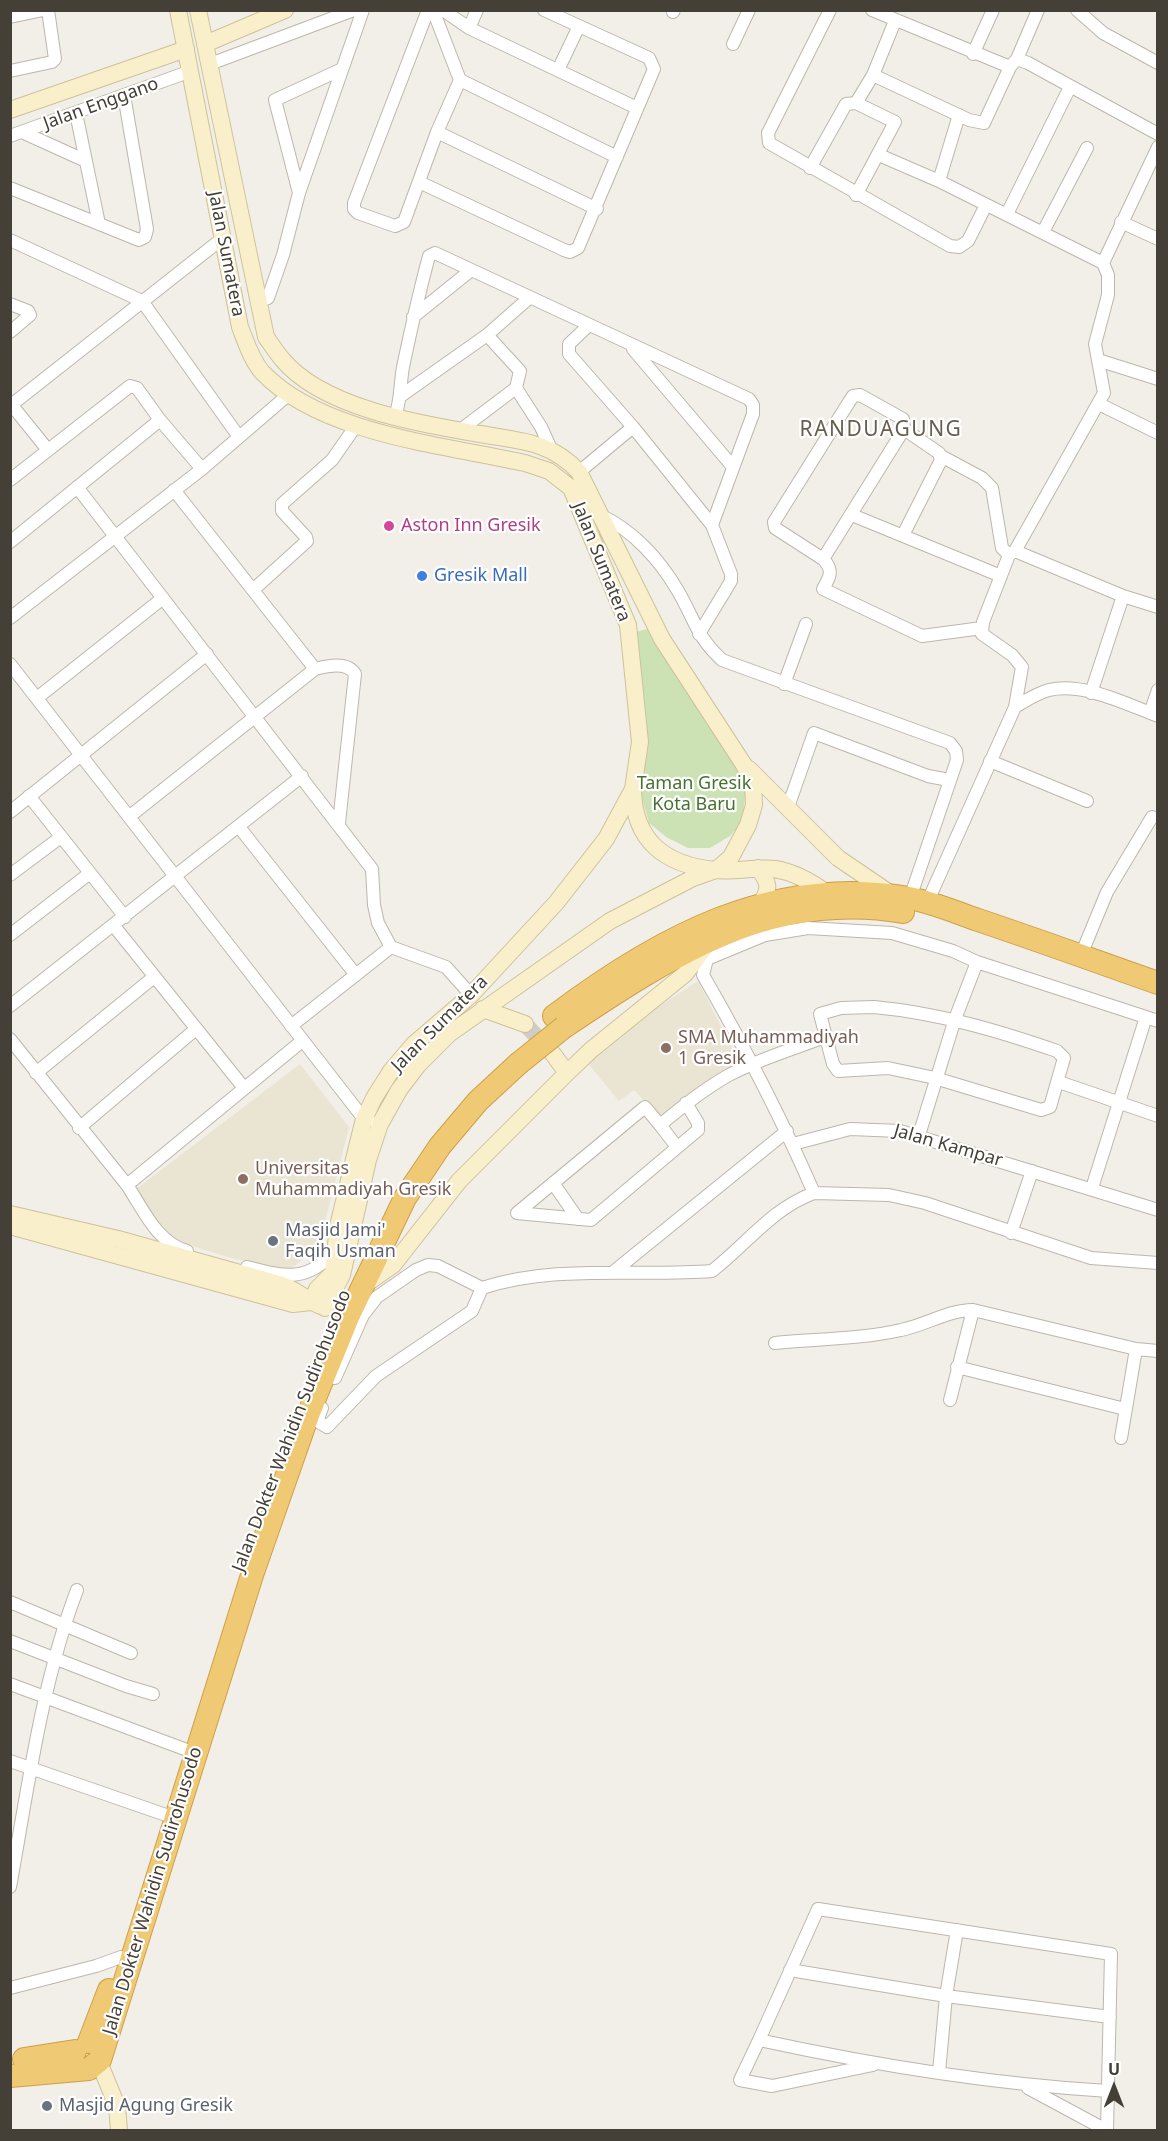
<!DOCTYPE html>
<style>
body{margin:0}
#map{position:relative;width:1168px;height:2141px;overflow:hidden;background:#f2efe8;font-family:"Noto Sans",sans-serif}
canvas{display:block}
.frame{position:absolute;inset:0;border:12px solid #454037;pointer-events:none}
.north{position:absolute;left:1084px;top:2057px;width:60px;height:60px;-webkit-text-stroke:4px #fff;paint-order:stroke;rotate:0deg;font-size:16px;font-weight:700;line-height:24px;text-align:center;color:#454037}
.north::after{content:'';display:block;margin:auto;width:21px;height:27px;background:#454037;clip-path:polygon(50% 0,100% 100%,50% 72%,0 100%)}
</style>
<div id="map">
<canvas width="1168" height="2141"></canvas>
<div class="frame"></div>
<div class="north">U</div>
</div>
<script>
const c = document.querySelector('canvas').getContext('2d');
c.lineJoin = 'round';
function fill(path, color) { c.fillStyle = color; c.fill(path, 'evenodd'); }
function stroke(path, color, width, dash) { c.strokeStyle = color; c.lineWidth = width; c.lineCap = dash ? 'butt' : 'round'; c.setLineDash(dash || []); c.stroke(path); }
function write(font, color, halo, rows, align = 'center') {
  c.font = font + ' "Noto Sans",sans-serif'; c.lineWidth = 4.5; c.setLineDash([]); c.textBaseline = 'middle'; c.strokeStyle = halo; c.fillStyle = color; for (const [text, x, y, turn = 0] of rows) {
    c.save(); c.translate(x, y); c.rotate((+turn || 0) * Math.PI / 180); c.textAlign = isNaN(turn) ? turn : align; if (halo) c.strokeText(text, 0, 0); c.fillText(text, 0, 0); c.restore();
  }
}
const education = new Path2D(`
 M 698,981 L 739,1062 L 661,1118 L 634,1090 L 619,1101 L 585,1060 L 615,1035 Z
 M 300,1064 L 349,1127 L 325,1222 L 315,1248 L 289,1271 L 231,1258 L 173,1240 L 135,1190 Z`);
const green = new Path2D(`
 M 650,628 L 746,785 L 743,821 L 730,836 L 710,848 L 688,848 L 666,837 L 649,823 L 642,798 L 636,632 Z`);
const secondaryTunnel = new Path2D(`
 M 525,1024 L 551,1052`);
const street = new Path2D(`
 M 428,10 L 354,203 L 354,209 L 358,213 L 395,226 L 404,222 L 437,132 L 460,80
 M 433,10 L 460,80 L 617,157
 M 443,10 L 469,28 L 637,108
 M 830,10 L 768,133 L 769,143 L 950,246 L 959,247 L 968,241 L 986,205
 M 872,10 L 1010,67 L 1017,59 L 1038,10
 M 1077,10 L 1103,33 L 1158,63
 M 673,12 L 674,10
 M 10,17 L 43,10
 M 469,28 L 477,10
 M 733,44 L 749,10
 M 973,54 L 993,10
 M 1017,59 L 1028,63 L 1158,134
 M 210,64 L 354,10
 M 558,70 L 579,26
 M 10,71 L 52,62 L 55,59 L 48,10
 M 873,75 L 969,120 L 984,123 L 1010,67
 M 856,103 L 895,122 L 856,195
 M 76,113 L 99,224
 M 22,132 L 86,161
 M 437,132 L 597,209
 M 10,136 L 191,71
 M 879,155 L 939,181 L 959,115
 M 810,168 L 846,104 L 856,103 L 873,75 L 895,21
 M 939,181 L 1103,263 L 1108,275 L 1108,295 L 1095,344 L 1104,393 L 1015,551
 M 419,182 L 564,250 L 570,252 L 578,248 L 654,69 L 649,58 L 544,10
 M 10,188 L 139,240 L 145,237 L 147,229 L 124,95
 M 299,193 L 275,100 L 342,69
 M 1007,214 L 1070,87
 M 1121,222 L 1158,239
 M 1043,232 L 1087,148
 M 10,240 L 142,301 L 239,437
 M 1103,263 L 1158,147
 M 259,301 L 268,298 L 283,255 L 299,193 L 363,10
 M 10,304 L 28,311 L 30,315 L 10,332
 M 413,317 L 470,271
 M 588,326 L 569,344 L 569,354 L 633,427 L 712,525 L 731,574 L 731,581 L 699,634
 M 487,335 L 520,371 L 516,388
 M 633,349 L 733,467
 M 1098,360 L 1158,379
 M 402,395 L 487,335 L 529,298
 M 10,403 L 48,450
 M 1099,404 L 1158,433
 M 10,406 L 223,238
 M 395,417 C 401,400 400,384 403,367 C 411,329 419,293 429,256 L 435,253 L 749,399 L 753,405 L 753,414 L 712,525
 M 459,431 L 516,388 L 541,427 L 551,449
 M 941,456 L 982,478 L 992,488 L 1002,548 L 1009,555
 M 579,472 L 633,427
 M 10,480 L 130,386 L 137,388 L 160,420 L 202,469
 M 77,487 L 372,869 L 374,905 L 378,923 L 391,947 L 446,967 L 471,995
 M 174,490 L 315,669
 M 600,515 C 633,530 660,560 678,591 C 695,620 696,636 722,660 L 950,743 L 956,751 L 957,760 L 910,898
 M 852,515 L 1001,576
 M 903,535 L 941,460 L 939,453 L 904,429
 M 10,542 L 160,420
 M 823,559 L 904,429 L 903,419 L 860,395 L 853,396 L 849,402 L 774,522 L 775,528 L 823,559 C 834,570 830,577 823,589 L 922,636 L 982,628
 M 253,590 L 307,541 L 306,537 L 282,511 L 282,504 L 332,460 L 355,427
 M 10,618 L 202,469 L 288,395
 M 10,664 L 364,1119 L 369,1120
 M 784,684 L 806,624
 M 1091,693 L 1123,596
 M 37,698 L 163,598
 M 1015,707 C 1025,701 1037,693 1049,690 C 1083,682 1126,704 1158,716
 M 1150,713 L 1158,690
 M 990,761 L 1087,801
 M 29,796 L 125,917
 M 788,807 L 814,733 L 928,776 L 949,780
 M 10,812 L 207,654
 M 130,816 L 315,669 C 327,666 347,661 355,674 L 339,823
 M 239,827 L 356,975
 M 10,875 L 61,837
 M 927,903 L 1015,707 L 1022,667 L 1012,655 L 982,634 L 983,622 L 1009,555 L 1015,551 L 1123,596 L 1158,607
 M 114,926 L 244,1088
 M 10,935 L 90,873
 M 1081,955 L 1107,892 L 1152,817
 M 10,1006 L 302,776
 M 874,1007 C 938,1013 996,1030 1057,1051 L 1064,1058 L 1050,1107 L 1041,1110 L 935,1078 L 888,1068 L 838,1071 L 833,1064 L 820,1014 L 841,1008 Z
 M 291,1026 L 391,947
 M 10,1039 L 127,1185 L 302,1041
 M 36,1073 L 154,977
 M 1059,1082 L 1158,1116
 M 686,1103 L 698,1123 L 698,1130 L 591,1220 L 517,1213 L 645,1107 L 660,1125 C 682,1107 704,1089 729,1075 C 759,1059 793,1049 825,1037
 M 660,1125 L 677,1147
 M 79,1128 L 196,1029
 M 919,1135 L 955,1019 L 977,962
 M 793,1144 L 850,1129 L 900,1131 L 1158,1210
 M 553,1183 L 578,1219
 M 127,1185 C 143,1209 157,1243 187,1251
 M 1092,1188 L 1146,1017
 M 814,1193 L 889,1195 L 925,1203 L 1091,1258 L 1158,1263
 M 1011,1233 L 1032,1171
 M 247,1267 C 285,1277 309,1283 336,1249
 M 612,1273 L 787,1131
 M 775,1343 C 817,1339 861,1339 901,1330 C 926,1325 948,1310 973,1310 L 1136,1349 L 1158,1351
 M 957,1367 L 1125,1409
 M 335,1378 L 363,1315 L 377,1297 L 416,1270 L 428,1265 L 438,1266 L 482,1288 C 555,1264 636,1277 712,1271 C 747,1244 771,1209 814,1193 C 781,1117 744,1046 703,975 L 707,959 L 765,935 L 808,928 L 892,933 L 953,951 L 977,962 L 1158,1021
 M 950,1400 L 973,1310
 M 322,1408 L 317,1421 L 327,1427 L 376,1376 L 472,1311 L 482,1288
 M 1121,1438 L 1136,1349
 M 10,1602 L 131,1653
 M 10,1641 L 126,1686 L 153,1694
 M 10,1684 L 187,1750
 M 10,1761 L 166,1815
 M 10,1887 C 28,1788 41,1685 77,1590
 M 790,1970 L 946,1996 L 1110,2017
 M 10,1988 L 96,1966 L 121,1957
 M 759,2040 L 818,1909 L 1111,1954 L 1107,2130
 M 873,2065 L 772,2086 L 740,2080 L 759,2040 C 874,2065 990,2084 1108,2091
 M 939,2072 L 946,1996 L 957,1930
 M 1028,2088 L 1106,2130`);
const secondary = new Path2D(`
 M 178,10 L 240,327 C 246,342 251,359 262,372 C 321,434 444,445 525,463 L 549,471 L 571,488 L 628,625 L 640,742 L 633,789 L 606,839 L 556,903 L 471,995 L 414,1044 L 391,1071 L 374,1098 L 364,1119 L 357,1147 L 338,1226 L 333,1273 L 317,1289 L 311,1302
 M 198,10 L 266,337 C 271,344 276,352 282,359 C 322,408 420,424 480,434 C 519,441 551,441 579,472 L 662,639 L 744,765 L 753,784 L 754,805 L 748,825 L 731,857 L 716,870 L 693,878 L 610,921 L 449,1034 L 418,1065 L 399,1090 L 380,1124 L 368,1160 L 342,1275 L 325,1308
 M 205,44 L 285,10
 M 10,110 L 186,49
 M 749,769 L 838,858 L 891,894
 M 633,790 C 634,841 665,865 715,870 C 735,872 755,867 775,869 C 793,872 810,881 825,892 L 826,900
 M 758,868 C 769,882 771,889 760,904
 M 483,1009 L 525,1024
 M 553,1054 L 567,1073
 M 10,1214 L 118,1239 L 279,1284 C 299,1290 304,1300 321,1306
 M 10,1226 L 293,1304 L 311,1302
 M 363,1286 L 393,1265 L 459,1181 L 567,1073 L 591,1050 L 685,974 L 709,942
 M 99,2062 L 117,2106 L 119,2130`);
const highway = new Path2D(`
 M 554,1016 C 659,937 774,874 909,898 C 932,902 955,912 978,920 C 1038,940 1098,962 1158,983
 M 564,1027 C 669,957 770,889 903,912
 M 89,2042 L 109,1990
 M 24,2059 L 75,2051
 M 10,2076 L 89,2069 L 100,2060 L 253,1572 L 308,1415 L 348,1317 L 405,1198 L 440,1146 L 478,1101 L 518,1064`);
const highwayBridge = new Path2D(`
 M 518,1064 L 564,1027`);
const markers = [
 [389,526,6,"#d1479c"],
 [422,576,6,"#3f7fe0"],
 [666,1048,6,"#8d6e63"],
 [243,1179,6,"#8d6e63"],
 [273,1241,6,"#6b7280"],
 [47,2106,6,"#6b7280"]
];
const streetNames = [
 ["Jalan Enggano",101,104,-20],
 ["Jalan Sumatera",226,254,79],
 ["Jalan Sumatera",601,562,68],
 ["Jalan Sumatera",440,1024,-45],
 ["Jalan Kampar",948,1146,16],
 ["Jalan Dokter Wahidin Sudirohusodo",292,1431,-69],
 ["Jalan Dokter Wahidin Sudirohusodo",153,1891,-73]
];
const hotelNames = [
 ["Aston Inn Gresik",401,526]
];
const shopNames = [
 ["Gresik Mall",434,576]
];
const parkNames = [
 ["Taman Gresik",694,784],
 ["Kota Baru",694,805]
];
const educationNames = [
 ["SMA Muhammadiyah",678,1038],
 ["1 Gresik",678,1059],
 ["Universitas",255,1169],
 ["Muhammadiyah Gresik",255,1190]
];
const worshipNames = [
 ["Masjid Jami'",285,1231],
 ["Faqih Usman",285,1252],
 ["Masjid Agung Gresik",59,2106]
];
const quarterNames = [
 ["RANDUAGUNG",881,430]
];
fill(education, '#eae4d3');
fill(green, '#cde2b4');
stroke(secondaryTunnel, '#cfccc5', 16, [16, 8]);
stroke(street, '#bdb7ab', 14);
stroke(secondary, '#cdc29b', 18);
stroke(highway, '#ce9f46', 24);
stroke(street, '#fff', 12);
stroke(secondary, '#f9efcb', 16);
stroke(highway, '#f0c975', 22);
stroke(highwayBridge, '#ce9f46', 24, []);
stroke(highwayBridge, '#f0c975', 22);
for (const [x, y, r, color] of markers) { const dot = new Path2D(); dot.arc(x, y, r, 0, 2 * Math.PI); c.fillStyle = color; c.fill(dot); stroke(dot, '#fff', 2); }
write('18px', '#454037', '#fff', streetNames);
write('18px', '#b23c85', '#fff', hotelNames, 'left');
write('18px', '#366cbe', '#fff', shopNames, 'left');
write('18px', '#477130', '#fff', parkNames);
write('18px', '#785e54', '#fff', educationNames, 'left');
write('18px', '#5b616d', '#fff', worshipNames, 'left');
c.letterSpacing = '1.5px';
write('21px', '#665e4f', '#fff', quarterNames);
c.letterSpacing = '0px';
</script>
